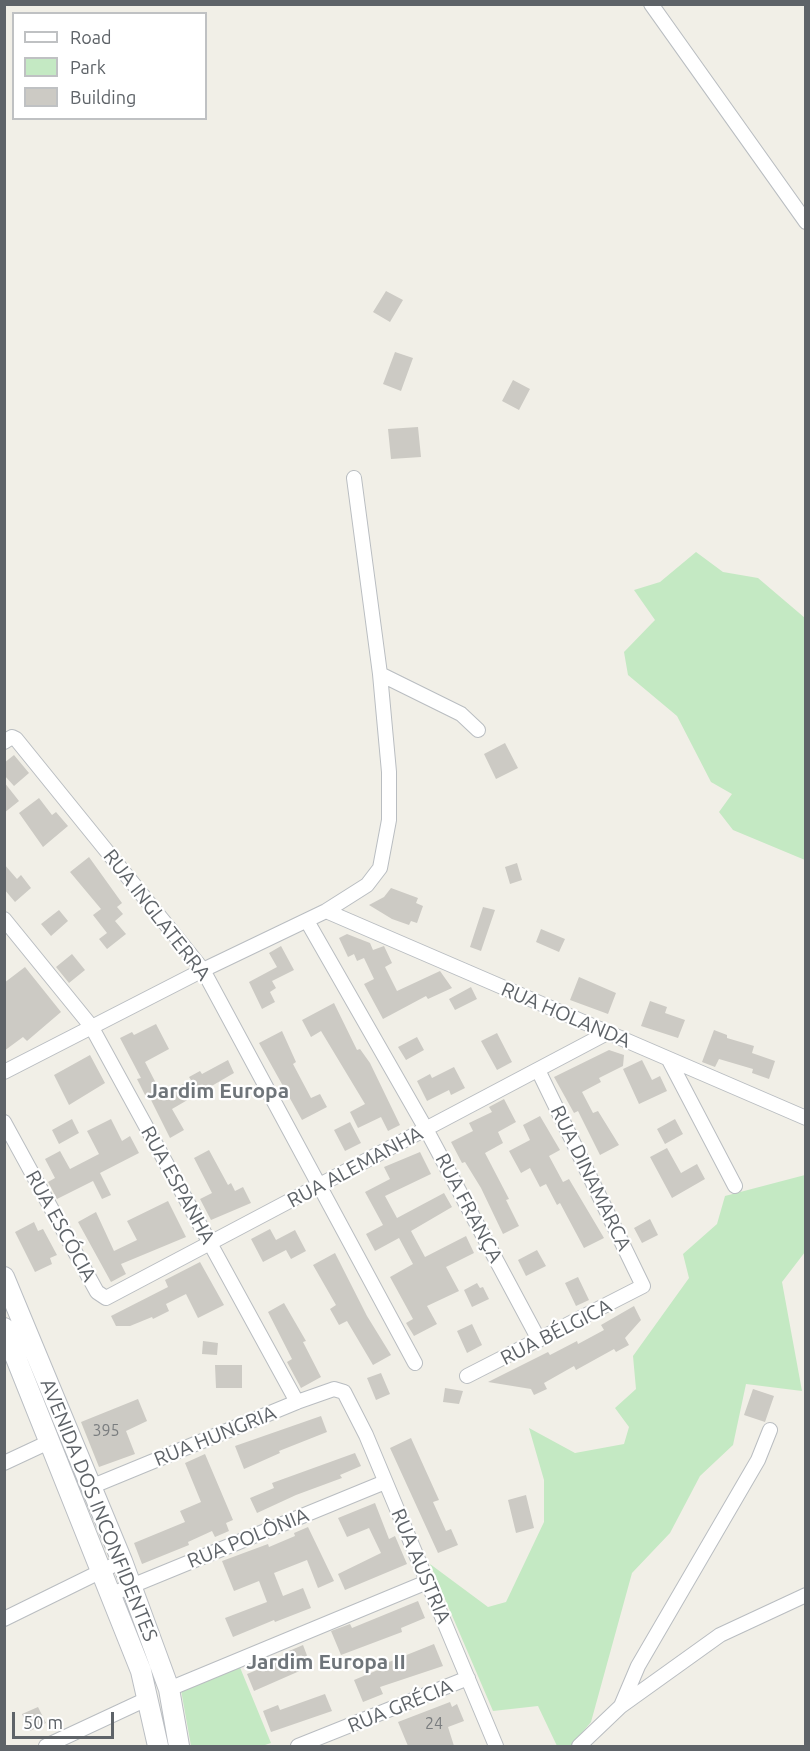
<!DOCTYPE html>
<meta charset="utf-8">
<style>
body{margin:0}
#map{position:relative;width:810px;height:1751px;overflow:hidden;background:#f1efe7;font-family:Ubuntu,sans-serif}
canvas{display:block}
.frame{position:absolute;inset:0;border:6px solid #5e6368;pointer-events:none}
.legend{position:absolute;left:12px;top:12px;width:195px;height:108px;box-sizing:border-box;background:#fff;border:2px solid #bfc1c3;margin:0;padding:8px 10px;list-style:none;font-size:18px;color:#5e6368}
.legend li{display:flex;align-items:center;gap:12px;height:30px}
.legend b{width:30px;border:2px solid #bfc1c3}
.scale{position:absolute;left:12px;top:1712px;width:102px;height:27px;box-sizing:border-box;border:3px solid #5e6368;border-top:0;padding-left:8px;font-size:18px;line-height:21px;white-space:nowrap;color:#5e6368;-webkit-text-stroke:4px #fff;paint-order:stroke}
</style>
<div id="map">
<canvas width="810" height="1751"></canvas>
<div class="frame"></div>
<ul class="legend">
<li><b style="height:8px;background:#fff"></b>Road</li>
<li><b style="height:16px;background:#c4e9c3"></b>Park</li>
<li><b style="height:16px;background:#cccac4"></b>Building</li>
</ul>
<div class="scale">50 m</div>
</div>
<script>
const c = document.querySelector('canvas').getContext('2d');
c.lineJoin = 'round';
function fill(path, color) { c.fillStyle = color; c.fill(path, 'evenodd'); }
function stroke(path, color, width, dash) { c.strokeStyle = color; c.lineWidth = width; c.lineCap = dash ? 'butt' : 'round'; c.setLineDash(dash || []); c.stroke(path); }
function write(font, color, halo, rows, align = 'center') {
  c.font = font + ' Ubuntu,sans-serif'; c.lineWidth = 4.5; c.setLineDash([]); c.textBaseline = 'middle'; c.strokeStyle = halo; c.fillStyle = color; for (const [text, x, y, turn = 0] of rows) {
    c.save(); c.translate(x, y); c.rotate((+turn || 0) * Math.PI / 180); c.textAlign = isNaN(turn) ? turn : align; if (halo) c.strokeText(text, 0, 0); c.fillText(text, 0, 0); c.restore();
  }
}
const green = new Path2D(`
 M 696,552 L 723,572 L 758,578 L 805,618 L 805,860 L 733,830 L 719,812 L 732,794 L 711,782 L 677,716 L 628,675 L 624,652 L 655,620 L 634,590 L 660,582 Z
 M 805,1175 L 805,1252 L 782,1282 L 802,1391 L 746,1384 L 733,1445 L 700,1476 L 670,1533 L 632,1573 L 591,1722 L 571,1746 L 557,1746 L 538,1706 L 493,1711 L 430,1564 L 488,1607 L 506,1602 L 544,1522 L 544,1480 L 529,1428 L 575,1453 L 624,1444 L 629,1427 L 615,1408 L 636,1389 L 633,1356 L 689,1278 L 683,1254 L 717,1224 L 725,1196 Z
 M 239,1665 L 271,1743 L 262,1746 L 191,1746 L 181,1690 Z`);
const building = new Path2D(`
 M 386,291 L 403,300 L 390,322 L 373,312 Z
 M 395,352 L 413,358 L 401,391 L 383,384 Z
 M 513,380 L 530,389 L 519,410 L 502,401 Z
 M 418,427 L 421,457 L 391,459 L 388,429 Z
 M 505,743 L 518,768 L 496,779 L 484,754 Z
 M 14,755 L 29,773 L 14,786 L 4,775 L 4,763 Z
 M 4,782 L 19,801 L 4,813 Z
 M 39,798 L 52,815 L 56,812 L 68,826 L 43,847 L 19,813 Z
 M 89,857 L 122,903 L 117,907 L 123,914 L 115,921 L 126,934 L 107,949 L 99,939 L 107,933 L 93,915 L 101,909 L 70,872 Z
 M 517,863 L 522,880 L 510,884 L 505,867 Z
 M 4,864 L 17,879 L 21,875 L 31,888 L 15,902 L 4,889 Z
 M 391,888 L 418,898 L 416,903 L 423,906 L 417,923 L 411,921 L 409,925 L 392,919 L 369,905 L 384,897 Z
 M 483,907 L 495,910 L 481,951 L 470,947 Z
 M 59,910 L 68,921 L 51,936 L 41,924 Z
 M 541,929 L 565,939 L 559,952 L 536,942 Z
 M 347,934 L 370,943 L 373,950 L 384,946 L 392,963 L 385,967 L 397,991 L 440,971 L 452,988 L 428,999 L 426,996 L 383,1019 L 364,984 L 374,979 L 364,958 L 357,961 L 354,954 L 348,957 L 339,938 Z
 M 281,946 L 294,970 L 272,981 L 276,988 L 270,992 L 275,1002 L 262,1009 L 249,982 L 277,967 L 269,953 Z
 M 72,954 L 85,970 L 69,983 L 56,967 Z
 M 25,967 L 61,1012 L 27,1041 L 23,1037 L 4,1051 L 4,983 Z
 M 579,977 L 616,993 L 608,1014 L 570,1000 Z
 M 471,987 L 477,999 L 455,1010 L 449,999 Z
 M 650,1001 L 667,1007 L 665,1013 L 685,1020 L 678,1038 L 641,1026 Z
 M 334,1003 L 357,1050 L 360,1049 L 370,1063 L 400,1125 L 388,1131 L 381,1117 L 358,1128 L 350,1112 L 365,1104 L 321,1031 L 311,1037 L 302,1020 Z
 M 156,1024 L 169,1049 L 145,1062 L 160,1091 L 166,1088 L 168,1092 L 191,1080 L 189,1077 L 200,1071 L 202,1074 L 228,1060 L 234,1073 L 172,1109 L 184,1130 L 170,1138 L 148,1094 L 145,1095 L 137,1079 L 141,1078 L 120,1038 L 132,1032 L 134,1035 Z
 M 714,1030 L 727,1035 L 727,1038 L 754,1046 L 752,1053 L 775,1061 L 769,1079 L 752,1073 L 753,1069 L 719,1059 L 715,1067 L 702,1062 Z
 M 282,1031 L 296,1062 L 293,1064 L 311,1098 L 320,1094 L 327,1107 L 302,1120 L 259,1043 Z
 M 497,1033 L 512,1062 L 497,1070 L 481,1041 Z
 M 417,1037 L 424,1050 L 406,1060 L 398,1047 Z
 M 609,1050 L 624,1055 L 623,1066 L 599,1078 L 601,1082 L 582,1092 L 593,1113 L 598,1111 L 619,1145 L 600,1155 L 578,1111 L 574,1113 L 554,1077 Z
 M 90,1055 L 105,1083 L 69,1105 L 54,1075 Z
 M 642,1060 L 652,1080 L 660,1076 L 667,1091 L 639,1104 L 623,1069 Z
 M 454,1067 L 465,1088 L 451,1095 L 449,1090 L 427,1101 L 417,1081 L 430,1074 L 432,1078 Z
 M 504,1099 L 516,1122 L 498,1132 L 503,1143 L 485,1153 L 509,1199 L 506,1200 L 519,1226 L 503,1234 L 481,1188 L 465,1162 L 462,1163 L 451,1142 L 473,1131 L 469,1123 L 492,1112 L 489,1107 Z
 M 540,1116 L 560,1150 L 549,1156 L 563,1182 L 569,1179 L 604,1238 L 584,1248 L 560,1203 L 557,1205 L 546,1184 L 540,1187 L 530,1168 L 521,1173 L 509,1151 L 530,1140 L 523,1125 Z
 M 72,1119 L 79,1133 L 59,1144 L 52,1130 Z
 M 111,1119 L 122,1141 L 130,1136 L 139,1153 L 100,1173 L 111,1195 L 102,1199 L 93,1181 L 57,1199 L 48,1182 L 55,1178 L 45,1159 L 60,1151 L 70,1169 L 99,1154 L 87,1131 Z
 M 675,1119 L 683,1134 L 665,1144 L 657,1129 Z
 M 350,1122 L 361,1143 L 345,1151 L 334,1130 Z
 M 667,1148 L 681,1173 L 697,1164 L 705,1179 L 672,1198 L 650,1157 Z
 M 209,1150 L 228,1185 L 231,1183 L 235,1191 L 243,1187 L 251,1203 L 211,1220 L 200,1199 L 212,1193 L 194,1158 Z
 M 420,1152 L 431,1174 L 385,1196 L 397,1218 L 444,1193 L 452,1207 L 411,1231 L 425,1257 L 466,1236 L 474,1253 L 446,1267 L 459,1291 L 427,1306 L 437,1324 L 414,1336 L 406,1323 L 413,1319 L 390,1277 L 413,1264 L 399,1238 L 375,1251 L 366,1234 L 383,1225 L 365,1192 L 390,1179 L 384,1167 Z
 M 168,1201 L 186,1237 L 121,1264 L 126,1274 L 111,1282 L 78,1222 L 96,1212 L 114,1251 L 137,1240 L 127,1221 Z
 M 650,1219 L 658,1235 L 642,1243 L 634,1228 Z
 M 34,1222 L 38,1231 L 43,1229 L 57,1255 L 50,1258 L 52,1264 L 35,1272 L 15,1232 Z
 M 270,1229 L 276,1240 L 295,1230 L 306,1251 L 291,1259 L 286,1250 L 263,1262 L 251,1239 Z
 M 537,1250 L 546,1266 L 526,1276 L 518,1260 Z
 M 335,1253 L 367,1316 L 391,1355 L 373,1365 L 347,1321 L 339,1325 L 330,1309 L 336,1305 L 313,1265 Z
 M 200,1262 L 224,1305 L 198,1318 L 186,1294 L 166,1304 L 169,1311 L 153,1319 L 152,1317 L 130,1326 L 116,1326 L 111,1316 L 168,1287 L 165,1280 Z
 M 578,1277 L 589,1300 L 576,1306 L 565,1283 Z
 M 477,1283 L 480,1288 L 483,1287 L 489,1299 L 472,1307 L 464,1290 Z
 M 284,1303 L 306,1341 L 303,1342 L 321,1377 L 301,1388 L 287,1362 L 292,1359 L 268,1312 Z
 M 634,1306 L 641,1320 L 625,1338 L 629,1345 L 616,1352 L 614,1349 L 576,1370 L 574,1366 L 544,1383 L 547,1389 L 534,1395 L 531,1389 L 488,1382 L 548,1352 L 550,1355 L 577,1341 L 578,1344 L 604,1330 L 601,1325 Z
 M 472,1324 L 482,1345 L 467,1353 L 457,1331 Z
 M 203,1341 L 218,1343 L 217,1355 L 202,1354 Z
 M 215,1365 L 242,1365 L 242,1388 L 216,1388 Z
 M 381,1373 L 390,1394 L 376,1400 L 367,1378 Z
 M 445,1388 L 463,1391 L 459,1404 L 443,1402 Z
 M 753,1389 L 774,1396 L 765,1422 L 744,1415 Z
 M 138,1399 L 147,1421 L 126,1431 L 135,1454 L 99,1467 L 81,1422 Z
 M 321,1416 L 327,1432 L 279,1451 L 280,1453 L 244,1469 L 235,1446 Z
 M 411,1438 L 439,1500 L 433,1502 L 446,1531 L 451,1529 L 458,1545 L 438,1553 L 390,1448 Z
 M 355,1453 L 361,1466 L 340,1475 L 342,1478 L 296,1495 L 257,1513 L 250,1498 L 274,1488 L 272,1483 Z
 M 205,1454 L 233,1520 L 226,1523 L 229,1531 L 215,1537 L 212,1531 L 188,1542 L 189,1545 L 142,1564 L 134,1543 L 185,1522 L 180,1511 L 201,1502 L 185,1463 Z
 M 526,1495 L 534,1528 L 516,1533 L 508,1500 Z
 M 375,1503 L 389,1539 L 395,1536 L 407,1564 L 345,1590 L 338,1574 L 381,1553 L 369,1528 L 347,1537 L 338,1518 Z
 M 308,1527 L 334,1581 L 318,1588 L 307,1560 L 274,1573 L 283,1596 L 303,1588 L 311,1608 L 275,1622 L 274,1620 L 233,1637 L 225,1618 L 267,1602 L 259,1581 L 234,1591 L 222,1561 L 268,1544 L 269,1547 L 295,1536 L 294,1533 Z
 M 418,1601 L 425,1618 L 401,1628 L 402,1632 L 341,1655 L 331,1631 L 350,1624 L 352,1628 Z
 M 434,1644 L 443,1666 L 380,1687 L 383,1694 L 363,1702 L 354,1680 L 385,1667 L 384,1664 Z
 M 303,1645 L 311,1666 L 254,1691 L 247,1674 L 291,1656 L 289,1651 Z
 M 325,1694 L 332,1711 L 271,1732 L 263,1711 L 278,1705 L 280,1710 Z
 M 450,1702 L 452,1707 L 457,1704 L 464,1721 L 448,1727 L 454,1746 L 408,1746 L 398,1722 Z
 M 38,1707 L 46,1723 L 30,1731 L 22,1714 Z`);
const street = new Path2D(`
 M 651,4 L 806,222
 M 380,674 L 461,714 L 478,730
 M 4,742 L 12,737 L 16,739 L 203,970 L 415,1363
 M 326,911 L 806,1118
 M 4,919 L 91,1026 L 297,1402
 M 307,921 L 426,1129 L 539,1340
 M 669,1060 L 735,1186
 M 4,1072 L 203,970 L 326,911 L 367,885 L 380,868 L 389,820 L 389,772 L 380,674 L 354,478
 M 4,1122 L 97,1292 L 106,1298 L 607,1033
 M 467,1376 L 643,1286 L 538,1070
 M 4,1463 L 49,1442
 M 93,1486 L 297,1402 L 334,1389 L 344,1392 L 366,1435 L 496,1746
 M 112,1594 L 385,1482
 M 4,1619 L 122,1561
 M 169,1689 L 427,1582
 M 621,1706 L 638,1666 L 758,1460 L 770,1430
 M 46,1746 L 149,1698
 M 298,1746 L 468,1678
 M 579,1746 L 621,1706 L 720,1635 L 806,1595`);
const secondary = new Path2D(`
 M 4,1277 L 122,1561 L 169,1689 L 179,1746
 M 4,1328 L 141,1671 L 158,1746`);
const numberNames = [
 ["395",106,1431],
 ["24",434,1724]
];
const streetNames = [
 ["RUA INGLATERRA",157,915,52],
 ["RUA HOLANDA",566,1015,23],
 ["RUA ALEMANHA",355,1167,-28],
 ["RUA DINAMARCA",591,1178,64],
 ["RUA ESPANHA",178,1185,61],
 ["RUA FRANÇA",469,1208,62],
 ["RUA ESCÓCIA",61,1226,61],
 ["RUA BÉLGICA",556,1332,-27],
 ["RUA HUNGRIA",215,1436,-22],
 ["AVENIDA DOS INCONFIDENTES",99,1510,68],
 ["RUA POLÔNIA",248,1538,-22],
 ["RUA AUSTRIA",421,1566,67],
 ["RUA GRÉCIA",400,1706,-22]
];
const neighbourhoodNames = [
 ["Jardim Europa",218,1091],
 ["Jardim Europa II",326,1662]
];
fill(green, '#c4e9c3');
fill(building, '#cccac4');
stroke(street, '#b9bdc1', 16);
stroke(secondary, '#babec3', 22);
stroke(street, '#fff', 14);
stroke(secondary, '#fff', 20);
write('16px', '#7a7d7f', null, numberNames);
write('20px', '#5e6368', '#fff', streetNames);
write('bold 21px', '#6f757a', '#fff', neighbourhoodNames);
</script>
